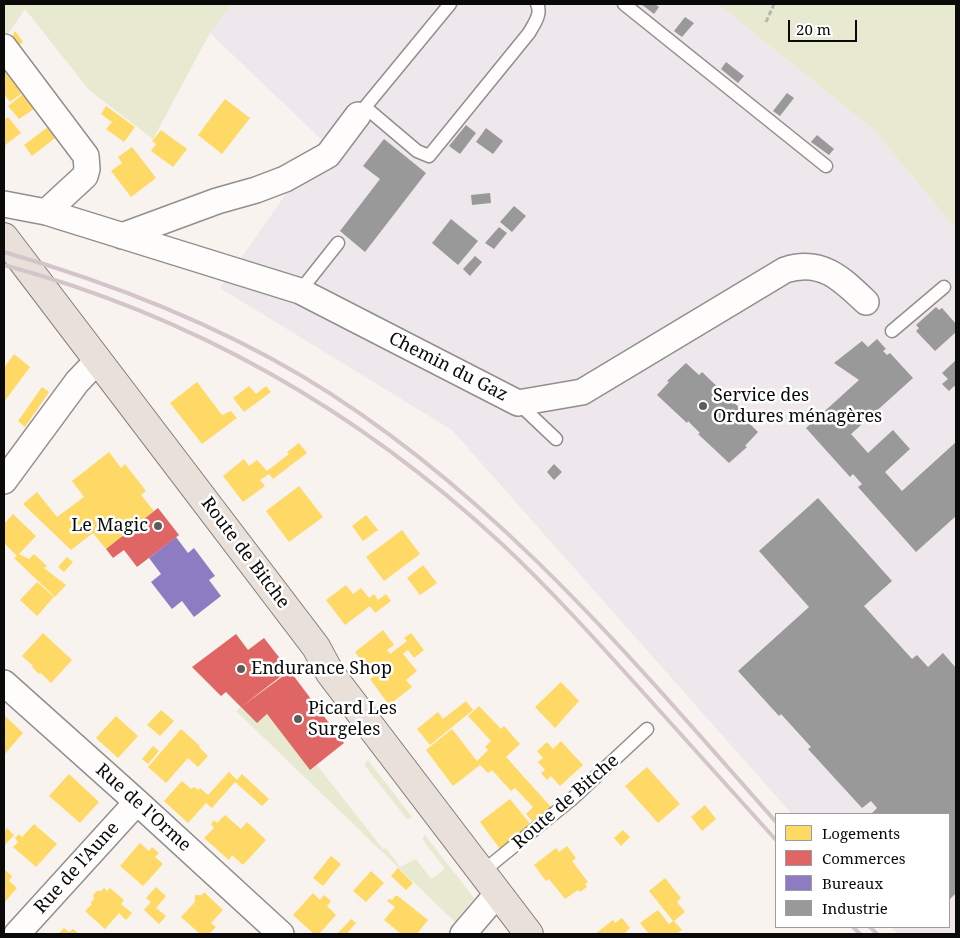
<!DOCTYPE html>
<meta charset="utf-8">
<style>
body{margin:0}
#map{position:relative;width:960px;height:938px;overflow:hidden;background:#f8f3ee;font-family:"Noto Serif",serif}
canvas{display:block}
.frame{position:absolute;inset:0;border:5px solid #0a0a0a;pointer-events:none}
.legend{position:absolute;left:775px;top:813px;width:175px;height:115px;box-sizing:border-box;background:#fff;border:1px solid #9d9d9d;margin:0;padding:6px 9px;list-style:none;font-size:15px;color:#0a0a0a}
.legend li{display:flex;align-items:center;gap:10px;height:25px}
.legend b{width:25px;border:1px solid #9d9d9d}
.scale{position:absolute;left:788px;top:20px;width:69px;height:22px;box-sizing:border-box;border:2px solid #0a0a0a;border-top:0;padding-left:6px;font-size:15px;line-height:18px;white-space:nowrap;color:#0a0a0a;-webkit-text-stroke:4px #fff;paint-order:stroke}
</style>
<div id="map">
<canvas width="960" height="938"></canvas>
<div class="frame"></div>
<ul class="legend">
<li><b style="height:14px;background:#ffd966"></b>Logements</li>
<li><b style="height:14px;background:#e06666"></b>Commerces</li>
<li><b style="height:14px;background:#8e7cc3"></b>Bureaux</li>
<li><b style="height:14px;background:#999"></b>Industrie</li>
</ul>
<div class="scale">20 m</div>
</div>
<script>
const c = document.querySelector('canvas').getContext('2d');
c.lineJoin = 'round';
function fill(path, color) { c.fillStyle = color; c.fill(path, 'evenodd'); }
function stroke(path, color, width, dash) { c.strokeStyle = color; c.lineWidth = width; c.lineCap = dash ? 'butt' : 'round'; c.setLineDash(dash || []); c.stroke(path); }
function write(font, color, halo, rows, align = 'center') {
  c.font = font + ' "Noto Serif",serif'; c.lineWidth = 5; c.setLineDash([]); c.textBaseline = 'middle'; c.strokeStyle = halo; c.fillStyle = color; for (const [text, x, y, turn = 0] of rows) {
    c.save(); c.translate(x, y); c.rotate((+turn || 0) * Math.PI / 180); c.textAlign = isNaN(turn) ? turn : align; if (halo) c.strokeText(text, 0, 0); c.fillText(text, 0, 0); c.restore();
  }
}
const industrial = new Path2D(`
 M 232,4 L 718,4 L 874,130 L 956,229 L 956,934 L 898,934 L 891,927 L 949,927 L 949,814 L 792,814 L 452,430 L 220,288 L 323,141 L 210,33 Z`);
const green = new Path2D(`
 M 4,4 L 232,4 L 210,33 L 153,139 L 89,90 L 25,9 L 6,37 L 4,35 Z
 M 718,4 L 956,4 L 956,229 L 874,130 Z
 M 241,707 L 257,722 L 267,714 L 310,769 L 316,764 L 383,849 L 386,848 L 400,867 L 416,859 L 431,879 L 445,869 L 422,839 L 425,835 L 474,898 L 455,922 L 236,711 Z
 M 368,760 L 412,817 L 410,819 L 407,819 L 365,766 L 365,763 Z`);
const homes = new Path2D(`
 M 15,31 L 23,42 L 13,49 L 9,44 Z
 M 4,55 L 29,88 L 10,102 L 4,94 Z
 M 23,94 L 34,109 L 19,119 L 8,106 Z
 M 225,99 L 250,118 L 222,154 L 198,135 Z
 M 106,106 L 135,127 L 124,142 L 106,129 L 112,122 L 101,114 Z
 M 8,117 L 21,133 L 5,145 L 6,147 L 4,149 L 4,120 Z
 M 52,124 L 63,132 L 32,156 L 24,145 Z
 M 161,130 L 187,149 L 173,167 L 151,151 L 156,144 L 152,141 Z
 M 132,147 L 156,178 L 131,197 L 111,171 L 122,163 L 118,157 Z
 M 14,354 L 30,367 L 4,402 L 4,368 Z
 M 197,382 L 222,415 L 231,411 L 237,418 L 202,444 L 170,403 Z
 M 249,386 L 256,394 L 266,386 L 271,392 L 244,412 L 233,398 Z
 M 42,387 L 49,392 L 25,427 L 18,421 Z
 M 299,443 L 307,453 L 273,479 L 269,474 L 260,480 L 265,486 L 243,502 L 223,476 L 244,459 L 249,466 L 257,460 L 267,471 L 289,454 L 287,452 Z
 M 109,452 L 121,468 L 125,464 L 146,491 L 141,495 L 154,511 L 106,549 L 93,533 L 71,550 L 23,504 L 37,492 L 57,517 L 84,497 L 72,481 Z
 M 299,486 L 323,517 L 289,542 L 266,511 Z
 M 13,514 L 36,536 L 19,554 L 29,559 L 34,554 L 47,566 L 44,568 L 66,585 L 55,597 L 14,558 L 17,556 L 4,543 L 4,524 Z
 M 366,515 L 378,530 L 363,541 L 352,526 Z
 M 402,530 L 420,554 L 384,581 L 366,557 Z
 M 67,557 L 73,562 L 64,572 L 58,567 Z
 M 423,565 L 437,583 L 420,595 L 407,578 Z
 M 37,582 L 54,597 L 37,616 L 20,600 Z
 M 346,585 L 353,594 L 361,588 L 369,598 L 374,594 L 378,600 L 386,594 L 391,601 L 375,613 L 370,606 L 345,625 L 326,600 Z
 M 383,630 L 394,645 L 387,650 L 390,654 L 407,641 L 404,638 L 411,633 L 424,650 L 414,658 L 408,650 L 403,654 L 417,671 L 406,680 L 412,687 L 389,705 L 370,679 L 373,677 L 355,652 Z
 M 43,633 L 72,660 L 51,683 L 41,673 L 39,674 L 32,667 L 33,666 L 22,656 Z
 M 561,682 L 579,701 L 555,728 L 535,707 Z
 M 466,701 L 473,710 L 430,745 L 417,729 L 438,712 L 443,719 Z
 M 479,706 L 501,729 L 504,726 L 520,744 L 506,757 L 551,807 L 534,823 L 526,814 L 533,807 L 515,788 L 511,791 L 492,770 L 488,773 L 480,765 L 453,786 L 426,750 L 452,729 L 477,761 L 488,750 L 485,747 L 491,741 L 468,716 Z
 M 161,710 L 174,721 L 160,736 L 147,725 Z
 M 4,715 L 23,733 L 4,755 Z
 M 116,716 L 138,736 L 118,758 L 96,738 Z
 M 181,729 L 200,746 L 199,747 L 208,756 L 198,767 L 188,758 L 166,783 L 148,767 Z
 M 561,741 L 583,765 L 560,786 L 551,776 L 547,780 L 541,773 L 545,770 L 538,762 L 543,758 L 537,751 L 547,742 L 553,749 Z
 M 153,746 L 159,751 L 148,764 L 142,759 Z
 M 647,767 L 680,804 L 658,823 L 625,786 Z
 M 229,772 L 237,780 L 242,774 L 269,799 L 262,806 L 235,782 L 212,808 L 206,803 L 188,823 L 164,801 L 182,781 L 191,789 L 194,787 L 198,790 L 200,788 L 208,795 Z
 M 69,774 L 99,802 L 80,823 L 49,796 Z
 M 510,799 L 531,825 L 500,849 L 480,822 Z
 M 705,805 L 716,819 L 702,831 L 691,817 Z
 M 225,815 L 241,829 L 247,822 L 266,840 L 243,865 L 232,855 L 229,860 L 204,838 L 214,828 L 211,824 L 214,820 L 217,823 Z
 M 34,824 L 57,844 L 36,867 L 13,847 L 18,842 L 15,838 L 19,834 L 22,837 Z
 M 7,828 L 14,835 L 4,846 L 4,832 Z
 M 623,830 L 630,837 L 621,846 L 614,838 Z
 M 140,843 L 149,851 L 152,847 L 159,853 L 155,857 L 163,864 L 143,886 L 120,866 Z
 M 567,846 L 576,858 L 572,861 L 588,882 L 585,884 L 587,887 L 580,892 L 578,890 L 565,899 L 549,879 L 546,881 L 534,865 L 556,848 L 559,852 Z
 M 331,856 L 341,864 L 323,886 L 313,878 Z
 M 398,868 L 413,883 L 406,890 L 391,876 Z
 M 5,870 L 12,876 L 9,881 L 17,888 L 4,903 L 4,871 Z
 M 371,871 L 384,883 L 366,902 L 353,891 Z
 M 665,878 L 681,898 L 677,902 L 685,912 L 674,921 L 682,930 L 676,934 L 658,933 L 649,934 L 640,923 L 658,910 L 669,924 L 673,921 L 649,891 Z
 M 156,887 L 166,896 L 156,908 L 166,916 L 159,924 L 144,910 L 151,902 L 146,898 Z
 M 104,888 L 107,891 L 110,888 L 124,900 L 121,904 L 132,913 L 126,920 L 119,913 L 105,929 L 85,911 L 92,904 L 90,903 L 94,899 L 93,895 L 97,891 L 101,891 Z
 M 204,892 L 223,910 L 211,923 L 216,927 L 209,934 L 200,934 L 181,917 L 195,902 L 195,895 L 202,895 Z
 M 313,893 L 320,900 L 324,895 L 331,901 L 327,906 L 336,915 L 319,934 L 314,934 L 293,915 Z
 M 395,896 L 398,896 L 428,920 L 417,934 L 401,934 L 384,920 L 395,907 L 387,901 L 389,899 L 392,900 Z
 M 622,918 L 630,928 L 624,934 L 595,934 L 613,920 L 615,923 Z
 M 351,919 L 356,923 L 348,932 L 350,934 L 337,934 Z
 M 64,928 L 69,932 L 73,929 L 79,934 L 58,934 Z`);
const shops = new Path2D(`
 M 158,508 L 179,535 L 137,567 L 124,550 L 113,558 L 106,549 Z
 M 236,634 L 248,650 L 264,638 L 289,670 L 241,707 L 226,692 L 221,696 L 192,667 Z
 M 290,671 L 344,743 L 310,770 L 267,714 L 257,723 L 241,707 Z`);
const offices = new Path2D(`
 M 176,537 L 188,553 L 194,548 L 215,576 L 209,580 L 221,596 L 194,617 L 182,601 L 172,609 L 151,582 L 161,574 L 149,558 Z`);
const industry = new Path2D(`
 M 641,4 L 655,4 L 659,7 L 654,14 Z
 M 685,17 L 694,23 L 682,37 L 674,31 Z
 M 726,62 L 744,76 L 738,83 L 721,69 Z
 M 787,93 L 794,98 L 780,116 L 773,111 Z
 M 466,125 L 476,133 L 460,154 L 449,146 Z
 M 486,128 L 503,141 L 493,154 L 476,142 Z
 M 817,135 L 834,149 L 829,155 L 811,142 Z
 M 384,139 L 426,173 L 365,252 L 340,231 L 380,179 L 363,166 Z
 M 490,193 L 491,203 L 472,205 L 471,195 Z
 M 514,206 L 526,216 L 512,232 L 500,222 Z
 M 451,219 L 478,241 L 458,265 L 432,243 Z
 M 499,227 L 507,233 L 494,249 L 485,243 Z
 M 475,256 L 482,262 L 470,276 L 463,269 Z
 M 936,307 L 939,310 L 942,308 L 956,324 L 956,332 L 935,351 L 916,331 L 919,328 L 916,325 Z
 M 877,339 L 886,349 L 883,351 L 887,355 L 890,353 L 913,378 L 851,434 L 868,453 L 893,430 L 910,449 L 885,472 L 902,491 L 956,442 L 956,516 L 916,552 L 858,487 L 862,484 L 853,474 L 850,477 L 806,428 L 859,380 L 834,363 L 862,341 L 868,347 Z
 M 956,360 L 956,388 L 954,386 L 949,391 L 942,384 L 948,379 L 942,373 Z
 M 686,363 L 699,375 L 702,372 L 749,417 L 746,420 L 758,432 L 745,446 L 747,447 L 729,463 L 698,434 L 700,433 L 688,421 L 687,423 L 657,395 L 669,382 L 667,381 Z
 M 554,464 L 562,472 L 554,480 L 547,472 Z
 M 818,498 L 892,581 L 864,606 L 912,659 L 917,655 L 928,667 L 943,653 L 956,668 L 956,893 L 949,900 L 949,814 L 871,814 L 877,808 L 871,801 L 862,808 L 808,749 L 811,747 L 781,714 L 779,716 L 738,671 L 809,607 L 759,551 Z`);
const path = new Path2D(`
 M 766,22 L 774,4`);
const lane = new Path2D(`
 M 624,4 L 826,166
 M 365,107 L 417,151 L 429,156 L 529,33 C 534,24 542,14 537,4
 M 361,112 L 450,4
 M 300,291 L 338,243
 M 892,331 L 944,287
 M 518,403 L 556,439
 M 482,872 L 572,799 L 647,729`);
const street = new Path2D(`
 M 4,47 L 86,156 L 87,169 L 85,176 L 46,212
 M 4,204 L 46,212 L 300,291 L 518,403 L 582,392 L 785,270 C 821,258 842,279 866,302
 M 122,236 L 217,201 L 256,190 L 285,179 L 328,155 L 358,115
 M 4,481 L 77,382 L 98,360
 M 4,683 L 137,802 L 281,934
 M 17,934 L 137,802
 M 463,934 L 498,893`);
const primary = new Path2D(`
 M 4,237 L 316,647 L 330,673 L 529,934`);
const rail = new Path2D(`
 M 4,252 C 108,282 209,321 302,376 C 491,489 632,659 776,822
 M 4,265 C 193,316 359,411 502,544 C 551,590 596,640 641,690 C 686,740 731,790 776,840
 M 853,927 L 860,934
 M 870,927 L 877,934`);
const markers = [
 [703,406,5,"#5d5c5a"],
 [158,526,5,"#5d5c5a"],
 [241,669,5,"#5d5c5a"],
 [298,719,5,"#5d5c5a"]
];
const streetNames = [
 ["Chemin du Gaz",448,367,27],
 ["Route de Bitche",245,553,53],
 ["Route de Bitche",566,802,-41],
 ["Rue de l'Orme",143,808,42],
 ["Rue de l'Aune",77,868,-48]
];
const poiNames = [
 ["Service des",713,396],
 ["Ordures ménagères",713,417],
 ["Le Magic",148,526,"right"],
 ["Endurance Shop",251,669],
 ["Picard Les",308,709],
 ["Surgeles",308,730]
];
fill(industrial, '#eee7eb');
fill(green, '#e7ead0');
fill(homes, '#ffd966');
fill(shops, '#e06666');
fill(offices, '#8e7cc3');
fill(industry, '#999');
stroke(lane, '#918f8d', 15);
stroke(street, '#918f8d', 28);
stroke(primary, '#7e7c7a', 30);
stroke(path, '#b7b6b5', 3, [5, 2.5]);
stroke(lane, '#fefdfc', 12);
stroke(street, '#fefdfc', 25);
stroke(primary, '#e9e0d9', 28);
stroke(rail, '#d3c5c9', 4);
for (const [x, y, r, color] of markers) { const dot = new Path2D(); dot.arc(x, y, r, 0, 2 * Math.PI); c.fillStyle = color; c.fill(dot); stroke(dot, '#fff', 2); }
write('18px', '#0a0a0a', '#fff', streetNames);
write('18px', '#0a0a0a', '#fff', poiNames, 'left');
</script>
